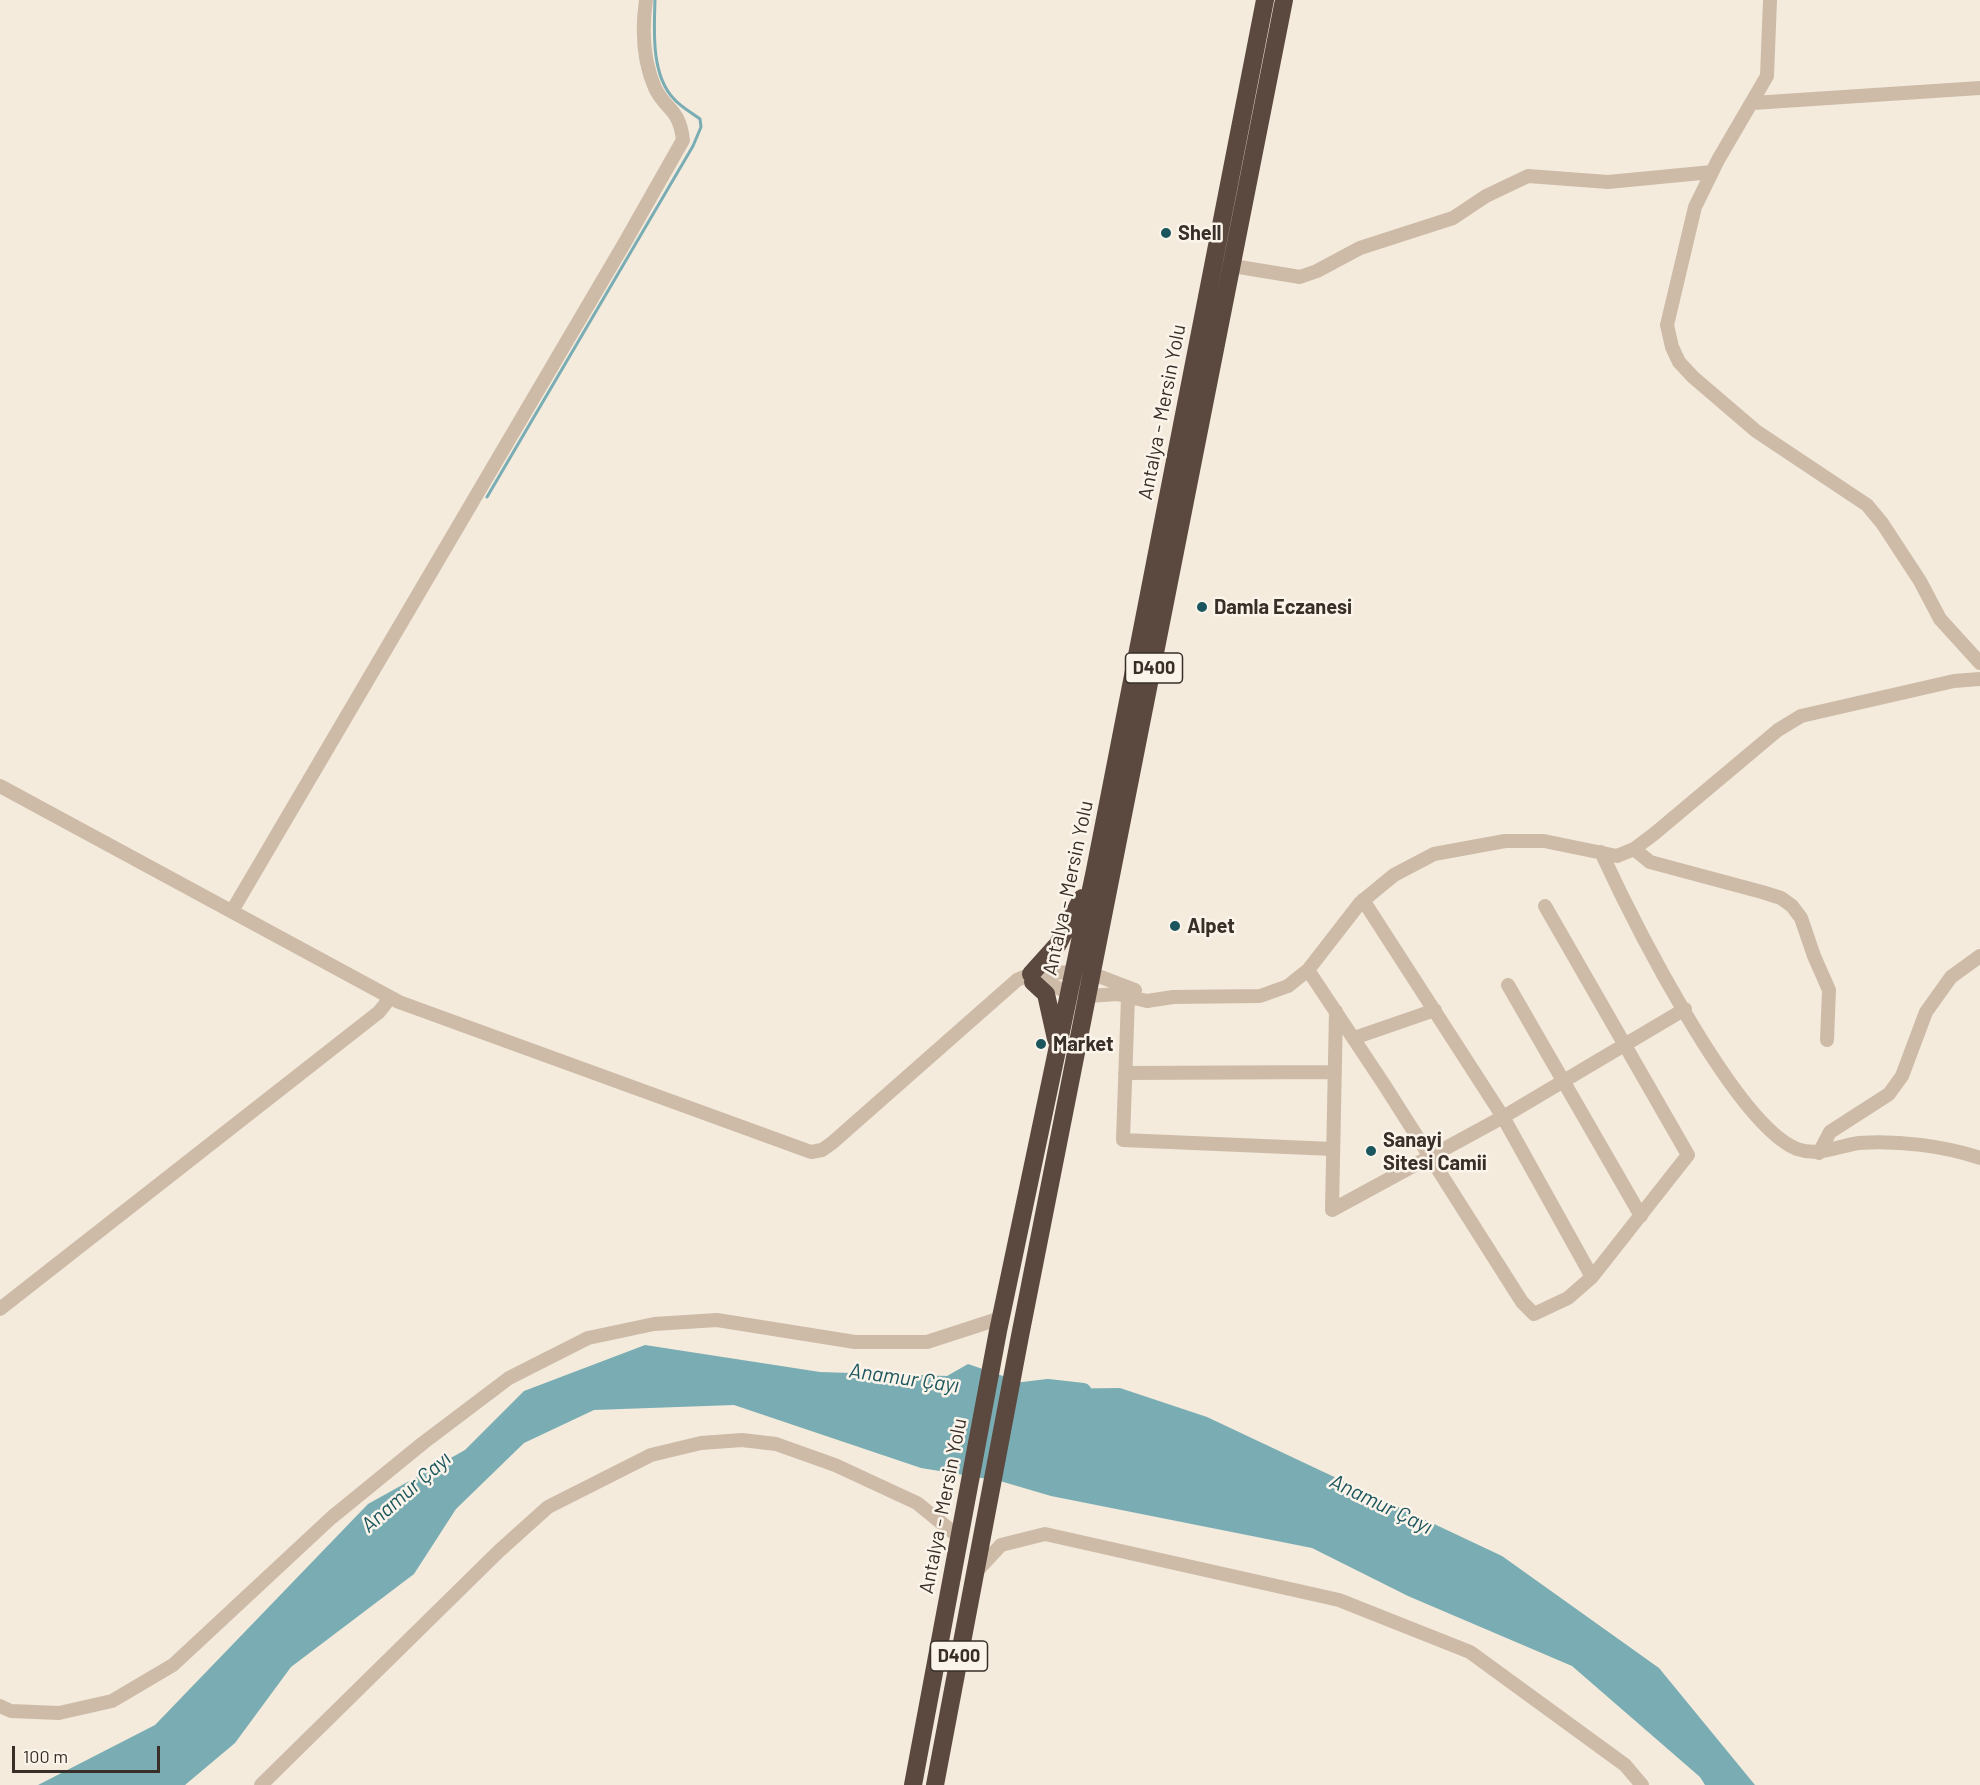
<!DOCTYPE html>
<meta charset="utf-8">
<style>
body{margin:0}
#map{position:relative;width:1980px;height:1785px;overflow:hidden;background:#f4ebdd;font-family:Barlow,sans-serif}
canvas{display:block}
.scale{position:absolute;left:12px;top:1746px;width:148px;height:27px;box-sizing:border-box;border:3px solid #392f29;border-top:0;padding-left:8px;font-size:18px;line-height:21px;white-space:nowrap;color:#392f29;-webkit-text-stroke:4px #fbf4ea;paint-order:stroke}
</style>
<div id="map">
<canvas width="1980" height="1785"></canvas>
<div class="scale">100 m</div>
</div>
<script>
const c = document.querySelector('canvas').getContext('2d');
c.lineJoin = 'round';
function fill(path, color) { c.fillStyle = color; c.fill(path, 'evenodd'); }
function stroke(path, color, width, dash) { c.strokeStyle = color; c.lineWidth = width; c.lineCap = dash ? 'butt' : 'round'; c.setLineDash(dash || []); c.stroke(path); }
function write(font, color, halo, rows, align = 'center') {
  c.font = font + ' Barlow,sans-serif'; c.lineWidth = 5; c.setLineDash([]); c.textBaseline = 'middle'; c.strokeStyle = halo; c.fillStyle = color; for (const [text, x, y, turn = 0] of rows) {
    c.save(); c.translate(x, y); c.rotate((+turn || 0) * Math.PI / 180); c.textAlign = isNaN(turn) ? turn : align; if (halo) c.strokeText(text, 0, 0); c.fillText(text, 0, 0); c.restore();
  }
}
const water = new Path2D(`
 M 645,1345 L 820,1372 L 947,1376 L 968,1364 L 1041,1389 L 1120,1388 L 1207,1417 L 1502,1556 L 1659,1668 L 1755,1785 L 1705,1785 L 1700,1777 L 1572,1666 L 1408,1596 L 1312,1548 L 1051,1496 L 1000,1481 L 921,1468 L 734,1405 L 594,1410 L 524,1443 L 456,1509 L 414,1574 L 291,1667 L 235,1743 L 185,1785 L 38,1785 L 155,1725 L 368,1504 L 465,1450 L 524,1391 Z`);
const stream = new Path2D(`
 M 487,497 L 693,146 L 701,127 L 700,119 C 692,113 681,107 674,99 C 651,75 654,31 655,0`);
const river = new Path2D(`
 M 1015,1392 L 1048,1388 L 1083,1392`);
const minor = new Path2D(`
 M 1770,0 L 1767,76 L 1718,160 L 1695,207 L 1667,325 L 1672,347 L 1679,362 L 1693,377 L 1756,431 L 1867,505 L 1882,523 L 1920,581 L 1940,619 L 1980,663
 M 1753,103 L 1980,88
 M 1233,266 L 1300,277 L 1317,271 L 1360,248 L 1453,218 L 1486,196 L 1528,176 L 1608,182 L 1712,172
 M 0,786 L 399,1002 L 811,1152 L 822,1150 L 832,1143 L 1017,980 L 1031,974 L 1074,972
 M 1634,849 L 1650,862 L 1762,892 L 1781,898 L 1792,906 L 1801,918 L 1814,956 L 1829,990 L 1827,1040
 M 1601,852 C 1631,917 1734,1124 1797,1149 C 1819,1157 1837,1146 1859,1143 C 1897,1140 1945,1146 1980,1158
 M 1363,900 L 1503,1117 L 1592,1277
 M 232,911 L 624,244 L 683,140 C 679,107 666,111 655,88 C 643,61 642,28 646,0
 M 1308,970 L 1385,1086 L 1522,1302 L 1534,1314 L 1568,1298 L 1592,1277 L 1688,1155 L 1545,906
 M 1093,974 L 1135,990
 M 1031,982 L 1052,985 L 1069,993
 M 1508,985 L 1641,1216
 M 1089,996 L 1117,994 L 1147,1001 L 1173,997 L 1260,996 L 1288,986 L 1308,970 L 1360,903 L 1394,875 L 1434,854 L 1505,841 L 1544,841 L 1617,856 L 1634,849 L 1654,834 L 1778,730 L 1801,716 L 1954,681 L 1980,679
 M 1128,997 L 1123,1140 L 1333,1149
 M 1336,1011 L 1332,1210 L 1503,1117 L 1685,1009
 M 1354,1038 L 1435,1010
 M 1125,1073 L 1335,1072
 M 1819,1153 L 1830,1132 L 1889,1094 L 1902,1076 L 1926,1012 L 1951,977 L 1980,956
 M 0,1309 L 379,1012 L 390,998
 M 975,1573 L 1001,1545 L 1045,1534 L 1339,1600 L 1470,1652 L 1625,1765 L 1642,1785
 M 0,1706 L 11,1711 L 59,1713 L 112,1701 L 173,1665 L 331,1518 L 423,1443 L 509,1378 L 588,1338 L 654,1324 L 717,1320 L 855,1342 L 927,1342 L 1001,1318
 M 261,1785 L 499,1551 L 548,1507 L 651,1455 L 701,1443 L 742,1440 L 776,1444 L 835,1465 L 917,1503 L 960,1538`);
const highway = new Path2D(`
 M 1031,974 L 1058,944 L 1082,898
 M 1033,982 L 1046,994 L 1056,1039
 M 913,1785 L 998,1331 L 1095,870 L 1265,0
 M 935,1785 L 1020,1336 L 1284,0`);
const markers = [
 [1166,233,6,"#1b555d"],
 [1202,607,6,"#1b555d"],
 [1175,926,6,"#1b555d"],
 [1041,1044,6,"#1b555d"],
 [1371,1151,6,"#1b555d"]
];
const shields = [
 [1154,668,57],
 [959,1656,57]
];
const shieldNames = [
 ["D400",1154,668],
 ["D400",959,1656]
];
const poiNames = [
 ["Shell",1178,233],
 ["Damla Eczanesi",1214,607],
 ["Alpet",1187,926],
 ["Market",1053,1044],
 ["Sanayi",1383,1140],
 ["Sitesi Camii",1383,1163]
];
const streetNames = [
 ["Antalya - Mersin Yolu",1162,412,-79],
 ["Antalya - Mersin Yolu",1068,888,-78],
 ["Antalya - Mersin Yolu",943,1506,-79]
];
const waterNames = [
 ["Anamur Çayı",904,1378,8],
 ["Anamur Çayı",406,1492,-41],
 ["Anamur Çayı",1381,1504,26]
];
fill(water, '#7aadb3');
stroke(stream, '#7aadb3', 3);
stroke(river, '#7aadb3', 18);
stroke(minor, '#cdbba8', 14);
stroke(highway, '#5b493f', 18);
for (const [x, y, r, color] of markers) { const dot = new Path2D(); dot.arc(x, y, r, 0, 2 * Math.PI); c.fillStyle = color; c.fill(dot); stroke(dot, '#fbf4ea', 2); }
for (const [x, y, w] of shields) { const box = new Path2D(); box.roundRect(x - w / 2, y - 15, w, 30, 4.5); c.fillStyle = '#fbf4ea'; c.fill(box); stroke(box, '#392f29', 1.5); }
write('bold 18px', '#392f29', null, shieldNames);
write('bold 20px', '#392f29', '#fbf4ea', poiNames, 'left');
write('20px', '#392f29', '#fbf4ea', streetNames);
write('italic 21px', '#1b555d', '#fbf4ea', waterNames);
</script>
